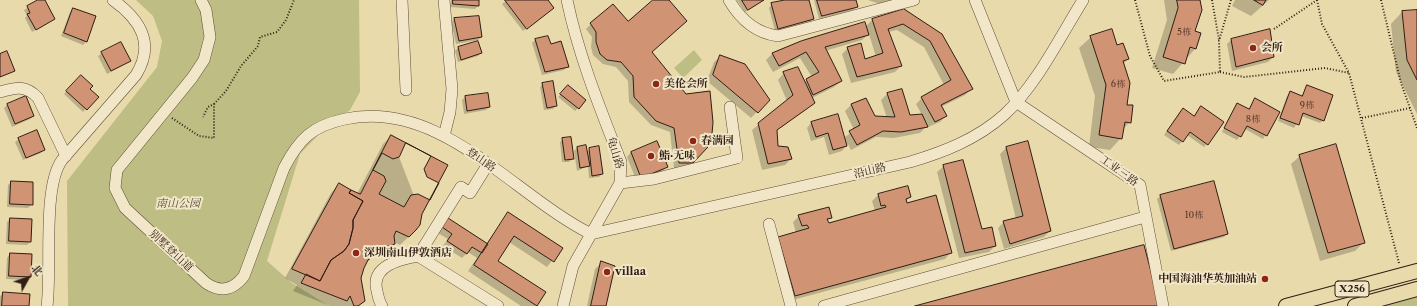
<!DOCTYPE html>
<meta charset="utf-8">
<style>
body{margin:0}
#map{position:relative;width:1417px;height:306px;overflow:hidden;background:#e9daab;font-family:"Libre Caslon Text","Noto Serif SC",serif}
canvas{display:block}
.north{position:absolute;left:8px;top:258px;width:40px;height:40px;-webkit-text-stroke:3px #f1e7c8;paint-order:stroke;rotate:50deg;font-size:11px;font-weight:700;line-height:16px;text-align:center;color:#311d14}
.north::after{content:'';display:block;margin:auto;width:14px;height:18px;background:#311d14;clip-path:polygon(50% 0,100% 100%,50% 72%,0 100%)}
</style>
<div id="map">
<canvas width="1417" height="306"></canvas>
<div class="north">北</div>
</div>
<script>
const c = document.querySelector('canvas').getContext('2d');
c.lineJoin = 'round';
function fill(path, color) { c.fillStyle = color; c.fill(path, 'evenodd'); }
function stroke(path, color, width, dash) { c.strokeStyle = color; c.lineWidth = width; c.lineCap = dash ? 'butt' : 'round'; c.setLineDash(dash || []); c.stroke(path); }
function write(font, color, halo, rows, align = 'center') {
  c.font = font + ' "Libre Caslon Text","Noto Serif SC",serif'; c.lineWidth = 4; c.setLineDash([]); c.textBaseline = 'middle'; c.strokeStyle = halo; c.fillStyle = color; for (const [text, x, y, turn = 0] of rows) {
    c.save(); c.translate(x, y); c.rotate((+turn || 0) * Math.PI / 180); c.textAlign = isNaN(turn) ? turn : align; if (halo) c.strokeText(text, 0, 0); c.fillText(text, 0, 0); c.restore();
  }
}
const green = new Path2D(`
 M 136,0 L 359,0 L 360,92 L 350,110 L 323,130 L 300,154 L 267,261 L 292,283 L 329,306 L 68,306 L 67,181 L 157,67 L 162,41 L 153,16 Z
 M 694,50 L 702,60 L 683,78 L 674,68 Z
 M 1417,296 L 1417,306 L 1377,306 Z`);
const shadow = new Path2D(`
 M 41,0 L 44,0 L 54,19 L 32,32 L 25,18 L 27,16 L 24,10 Z
 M 451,0 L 478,0 L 478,6 L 475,9 L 450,7 Z
 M 507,0 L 546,0 L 549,11 L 523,31 L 502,4 Z
 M 655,0 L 668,0 L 651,52 L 708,146 L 687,168 L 674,168 L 670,132 L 651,125 L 629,102 L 628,81 L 616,67 L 603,64 L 593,55 L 591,47 L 592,37 L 586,29 L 591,24 L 628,22 Z
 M 737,0 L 764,0 L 745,12 Z
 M 789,0 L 808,0 L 813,19 L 810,22 L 775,31 L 769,8 L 772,4 Z
 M 814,0 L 855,0 L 856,7 L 853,10 L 819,19 Z
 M 868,0 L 890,0 L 886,6 Z
 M 1164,0 L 1199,0 L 1194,31 L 1200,33 L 1195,49 L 1173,74 L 1152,68 L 1167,20 Z
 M 1235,0 L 1269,0 L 1251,16 L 1232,6 Z
 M 73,9 L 95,17 L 86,42 L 83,45 L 61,36 L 70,12 Z
 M 904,10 L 971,89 L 965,95 L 941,107 L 946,116 L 940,122 L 928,127 L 927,126 L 920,133 L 894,138 L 876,137 L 851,150 L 848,144 L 842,151 L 829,155 L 824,137 L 811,141 L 807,128 L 811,123 L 837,115 L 844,138 L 854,130 L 845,111 L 851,105 L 865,99 L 874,117 L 887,118 L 881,100 L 887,94 L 901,90 L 909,116 L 922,115 L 916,104 L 922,98 L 944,85 L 924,47 L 897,30 L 888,32 L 901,66 L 895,72 L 851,83 L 842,54 L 848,48 L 864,60 L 876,57 L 869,34 L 862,40 L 825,51 L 841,81 L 834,87 L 812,98 L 814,103 L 807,109 L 776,131 L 777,147 L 791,159 L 785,165 L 762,170 L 752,130 L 787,101 L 778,80 L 784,73 L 804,82 L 812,77 L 800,58 L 773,72 L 766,60 L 772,54 L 802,42 L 866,26 L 872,20 Z
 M 1417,11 L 1417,114 L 1396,72 L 1391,24 L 1402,12 Z
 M 455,18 L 481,37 L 478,40 L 456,44 L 451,22 Z
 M 547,37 L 550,45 L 567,67 L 564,70 L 542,75 L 532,43 L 535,40 Z
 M 1091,37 L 1128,59 L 1123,64 L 1126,105 L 1130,122 L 1123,129 L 1121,138 L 1110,150 L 1089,147 L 1095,96 L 1079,48 Z
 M 1232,39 L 1273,57 L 1268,62 L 1232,71 L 1227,44 Z
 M 478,42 L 481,53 L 478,56 L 458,62 L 455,51 L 458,48 Z
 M 102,53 L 130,61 L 107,74 L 98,56 Z
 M 721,56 L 768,100 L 751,118 L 707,81 L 714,62 Z
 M 81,76 L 88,89 L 97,97 L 83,112 L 64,94 Z
 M 543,84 L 556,105 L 553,109 L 544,110 L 540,87 Z
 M 1307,86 L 1323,120 L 1320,123 L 1301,116 L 1294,128 L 1278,121 L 1287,96 L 1290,93 L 1301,97 Z
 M 568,87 L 578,108 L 575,111 L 558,97 Z
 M 465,97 L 489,107 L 486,110 L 464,114 L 462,100 Z
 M 26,98 L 33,116 L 30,119 L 12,127 L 4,108 L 7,105 Z
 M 1255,100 L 1279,112 L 1263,139 L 1245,129 L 1237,140 L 1222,132 L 1237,104 L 1248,110 Z
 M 1201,107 L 1207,144 L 1204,147 L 1187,135 L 1179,145 L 1164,135 L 1180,112 L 1193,117 Z
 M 391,136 L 421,214 L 416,230 L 400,245 L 394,242 L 394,244 L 386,252 L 376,255 L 365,263 L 360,278 L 364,301 L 359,306 L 330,306 L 293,291 L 297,285 L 285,278 L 331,193 L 339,184 L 357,194 L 383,144 Z
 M 19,139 L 44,149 L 41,153 L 23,160 L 15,142 Z
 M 563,139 L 573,159 L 569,162 L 562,162 L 560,142 Z
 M 585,146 L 586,152 L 590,149 L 602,174 L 599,177 L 589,178 L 588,166 L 577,171 L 574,151 L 577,148 Z
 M 1006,148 L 1050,231 L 1044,237 L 1004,249 L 998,228 L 1004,222 L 1016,219 L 1000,154 Z
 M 631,152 L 667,167 L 662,171 L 637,182 L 627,157 Z
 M 1300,156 L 1364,242 L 1355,251 L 1320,261 L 1291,164 Z
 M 944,166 L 982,231 L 995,246 L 989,252 L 959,258 L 937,172 Z
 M 11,182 L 32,204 L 28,208 L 7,207 L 8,185 Z
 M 1213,183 L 1227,234 L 1224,237 L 1171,251 L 1157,199 L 1160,196 Z
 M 907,187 L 910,197 L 906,201 L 906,204 L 951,252 L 945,259 L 789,301 L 772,244 L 796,233 L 793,222 L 799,216 L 831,217 L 827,221 L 828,224 L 875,211 L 872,201 L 878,195 Z
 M 509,213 L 562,248 L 547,267 L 509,242 L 497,261 L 544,293 L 535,306 L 521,306 L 468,271 L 477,258 L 468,252 L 462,258 L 443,246 L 448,239 L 438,233 L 444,224 L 486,244 Z
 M 10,219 L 30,242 L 27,245 L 6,244 L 7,222 Z
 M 10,254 L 30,277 L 27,280 L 6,279 L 7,258 Z
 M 601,263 L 605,306 L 587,306 L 595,269 Z
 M 4,293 L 28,306 L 0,306 L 0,296 Z`);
const building = new Path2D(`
 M 38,0 L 45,0 L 55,19 L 36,30 L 27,14 L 30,13 L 27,6 Z
 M 453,0 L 479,0 L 479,6 L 453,4 Z
 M 505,0 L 548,0 L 554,8 L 527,29 Z
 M 653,0 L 669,0 L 687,21 L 652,52 L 686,94 L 710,91 L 713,122 L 712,134 L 708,147 L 693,163 L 679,163 L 674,128 L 656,121 L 634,97 L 633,76 L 621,62 L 607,60 L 600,54 L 596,42 L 596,32 L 590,23 L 613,4 L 628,21 Z
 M 742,0 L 764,0 L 748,10 Z
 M 785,0 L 809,0 L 814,19 L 778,29 L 771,3 Z
 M 817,0 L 856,0 L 858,7 L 822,16 Z
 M 1177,0 L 1200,0 L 1202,10 L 1195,31 L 1201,33 L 1196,49 L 1190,47 L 1185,64 L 1163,57 L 1178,8 Z
 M 1254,0 L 1266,0 L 1263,5 Z
 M 73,8 L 96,16 L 87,42 L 64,33 Z
 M 904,9 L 942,34 L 973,89 L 941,105 L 947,116 L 935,122 L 921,97 L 951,80 L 930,41 L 903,24 L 888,29 L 902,66 L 857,77 L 847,47 L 861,43 L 865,59 L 883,53 L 872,19 Z
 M 1417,10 L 1417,80 L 1407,60 L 1402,11 Z
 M 479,16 L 482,37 L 459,41 L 454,18 Z
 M 865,22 L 869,35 L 825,47 L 842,81 L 813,95 L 806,79 L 819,72 L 806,52 L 779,66 L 772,53 L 801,41 Z
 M 1112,29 L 1117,45 L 1123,43 L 1129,59 L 1123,61 L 1130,83 L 1127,105 L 1133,105 L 1131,123 L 1125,122 L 1122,139 L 1099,135 L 1106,85 L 1090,36 Z
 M 1270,29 L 1274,57 L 1236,67 L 1231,39 Z
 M 548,36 L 551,44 L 561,41 L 569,67 L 545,72 L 535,39 Z
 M 478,41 L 482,53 L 461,60 L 458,47 Z
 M 121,42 L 131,61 L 111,71 L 101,52 Z
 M 7,51 L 15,71 L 0,77 L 0,54 Z
 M 720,55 L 745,64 L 770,100 L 758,113 L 713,75 Z
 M 798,67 L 815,103 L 777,130 L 778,146 L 788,147 L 792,159 L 768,164 L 758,123 L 793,95 L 783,72 Z
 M 81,75 L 93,86 L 90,89 L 99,97 L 87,110 L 66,91 Z
 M 553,81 L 557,106 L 547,108 L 542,83 Z
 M 568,85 L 586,100 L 579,109 L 560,94 Z
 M 1307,85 L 1333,95 L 1324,121 L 1303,113 L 1299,125 L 1280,118 L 1290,91 L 1302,96 Z
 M 902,89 L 910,115 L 922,114 L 928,127 L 901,132 L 883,131 L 857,145 L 849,131 L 860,125 L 851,104 L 866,98 L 875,116 L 895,117 L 887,93 Z
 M 488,93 L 490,107 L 467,111 L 465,96 Z
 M 26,96 L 34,116 L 15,124 L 7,104 Z
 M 1255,98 L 1280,112 L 1267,136 L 1247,126 L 1241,137 L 1224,128 L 1237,103 L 1249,109 Z
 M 1201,106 L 1224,122 L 1208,145 L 1190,132 L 1183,142 L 1167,131 L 1183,108 L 1194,116 Z
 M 838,114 L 847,146 L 833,150 L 828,133 L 816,137 L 811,122 Z
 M 37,130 L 45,150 L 26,158 L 18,138 Z
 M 391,135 L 448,165 L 422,214 L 420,225 L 416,230 L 409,237 L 396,231 L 394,236 L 395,244 L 385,247 L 368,260 L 364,268 L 361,278 L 365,301 L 358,306 L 354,306 L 350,296 L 347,301 L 301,283 L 306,274 L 320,281 L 331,260 L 344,251 L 349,244 L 353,228 L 353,220 L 363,201 L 349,193 L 351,190 L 360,194 Z
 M 571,137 L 574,159 L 565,160 L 562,138 Z
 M 657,141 L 668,167 L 641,178 L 631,152 Z
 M 1028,141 L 1051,231 L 1010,244 L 1003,221 L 1023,216 L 1006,147 Z
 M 406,143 L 431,156 L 424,169 L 427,177 L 439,183 L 430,200 L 418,194 L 411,195 L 404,207 L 379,194 L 386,181 L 384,176 L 373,170 L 382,153 L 393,159 L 399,157 Z
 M 1336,144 L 1365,243 L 1328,253 L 1299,155 Z
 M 586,145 L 590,166 L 580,168 L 577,147 Z
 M 599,146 L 603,174 L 592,176 L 589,148 Z
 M 963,160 L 982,229 L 992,227 L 996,246 L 965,253 L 943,165 Z
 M 11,181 L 33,182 L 33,205 L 10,204 Z
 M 1214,181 L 1228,234 L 1174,249 L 1160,195 Z
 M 339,183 L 351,190 L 349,193 L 363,201 L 353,220 L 353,228 L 349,244 L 344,251 L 331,260 L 320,281 L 292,269 Z
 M 908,186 L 911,197 L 906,199 L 907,203 L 936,195 L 952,253 L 795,296 L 778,237 L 809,228 L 807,225 L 802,226 L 798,215 L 829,207 L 832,218 L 827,219 L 829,223 L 886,207 L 885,205 L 881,206 L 878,194 Z
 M 508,212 L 563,248 L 554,262 L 514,236 L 498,261 L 546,292 L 537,306 L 474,265 Z
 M 10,218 L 32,219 L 31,242 L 9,241 Z
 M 448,218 L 488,244 L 482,253 L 472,247 L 467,254 L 447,241 L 452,234 L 442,227 Z
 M 1144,245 L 1160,306 L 915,306 Z
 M 10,253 L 32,254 L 31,277 L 9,276 Z
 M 601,261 L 615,266 L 606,306 L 591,306 Z
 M 3,292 L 30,294 L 29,306 L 2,306 Z`);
const path = new Path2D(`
 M 1135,0 L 1150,56 L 1164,81 L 1220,72 L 1219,41 L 1231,0
 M 1212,0 L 1219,40
 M 1317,0 L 1322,24 L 1349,73 L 1399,263
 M 1381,0 L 1401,83 L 1417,128
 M 1274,29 L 1317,0
 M 1220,72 L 1244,77 L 1325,68 L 1349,73
 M 214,104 L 226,91 L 241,66 L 258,46 L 260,37 L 277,32 L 286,20 L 294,0
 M 172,118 L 199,136 L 214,138 L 214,104 L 208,107 L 203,117
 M 1362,118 L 1410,108`);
const minor = new Path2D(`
 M 201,0 L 206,10 L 210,37 L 204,60 L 192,78 L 117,170 L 115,188 L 125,208 L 206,283 C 221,293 233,290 244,276 L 284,168 C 299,139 312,126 345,119 C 441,99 513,195 591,234
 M 402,0 L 406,90
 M 444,0 L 452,89 L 450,112 L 444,136
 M 729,0 C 740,19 755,33 778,36 L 914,0
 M 975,0 L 1016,102
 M 0,92 C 16,87 26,85 38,98 L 66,156
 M 1016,102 L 1140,185 L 1163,306
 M 620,183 L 654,179 L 737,158 L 730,107
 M 769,224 L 791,306
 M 591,234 L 910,162 C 944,152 977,139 1004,115 C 1036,86 1060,37 1083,0
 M 418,256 L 461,187 L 470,193 L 488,164
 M 47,306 C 52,270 42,187 62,160 L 136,75 C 155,44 141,20 113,0
 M 382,306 C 379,302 378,296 377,291 C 370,266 400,259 418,256 L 498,306
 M 563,306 L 573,266 L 620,183 L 621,162 C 600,108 579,57 567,0
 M 824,306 L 1145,217`);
const major = new Path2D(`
 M 1286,306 L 1417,271
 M 1355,306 L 1417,289`);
const markers = [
 [1253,48,4,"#8f2418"],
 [656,84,4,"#8f2418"],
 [693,141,4,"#8f2418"],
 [651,156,4,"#8f2418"],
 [356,253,4,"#8f2418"],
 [607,272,4,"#8f2418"],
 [1265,279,4,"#8f2418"]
];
const numberNames = [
 ["5栋",1184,32],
 ["6栋",1118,84],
 ["9栋",1307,105],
 ["8栋",1253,119],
 ["10栋",1194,215]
];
const shields = [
 [1352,289,34]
];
const shieldNames = [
 ["X256",1352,289]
];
const poiNames = [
 ["会所",1261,48],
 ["美伦会所",664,84],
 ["春满园",701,141],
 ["鮨·无味",659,156],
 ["深圳南山伊敦酒店",364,253],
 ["villaa",615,272],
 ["中国海油华英加油站",1257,279,"right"]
];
const streetNames = [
 ["龟山路",615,153,73],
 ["登山路",481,160,35],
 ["沿山路",870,171,-13],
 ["工业三路",1119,171,36],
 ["别墅登山道",171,251,43]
];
const parkNames = [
 ["南山公园",178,204]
];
fill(green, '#bebd84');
fill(shadow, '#0003');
fill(building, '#d09374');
stroke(building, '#311d14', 1);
stroke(minor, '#5f4c3a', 12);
stroke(major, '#311d14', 16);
stroke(path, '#311d14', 2, [1, 2]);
stroke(minor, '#f1e7c8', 11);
stroke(major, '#e9daab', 14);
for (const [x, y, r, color] of markers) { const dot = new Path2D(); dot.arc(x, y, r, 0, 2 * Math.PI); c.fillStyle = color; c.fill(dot); stroke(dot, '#f1e7c8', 1.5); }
write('9px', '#593a2c', null, numberNames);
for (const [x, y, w] of shields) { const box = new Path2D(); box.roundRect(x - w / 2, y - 8, w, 16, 3); c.fillStyle = '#f1e7c8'; c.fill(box); stroke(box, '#311d14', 1); }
write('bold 10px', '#311d14', null, shieldNames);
write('bold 11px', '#311d14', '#f1e7c8', poiNames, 'left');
write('11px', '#311d14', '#f1e7c8', streetNames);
write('italic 11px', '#5b4d36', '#f1e7c8', parkNames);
</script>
